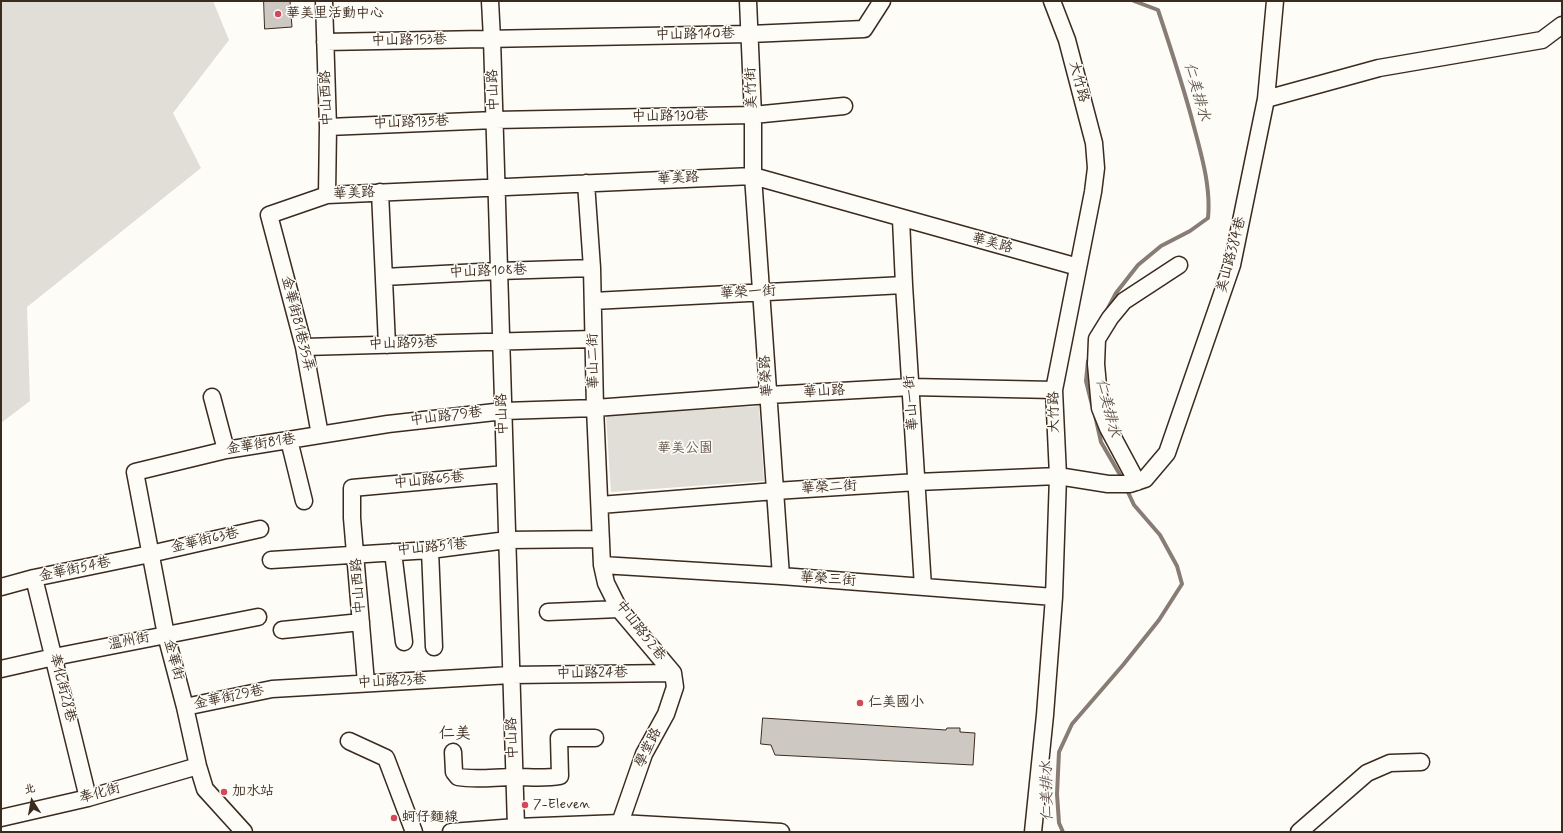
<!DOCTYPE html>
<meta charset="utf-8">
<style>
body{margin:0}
#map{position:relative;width:1563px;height:833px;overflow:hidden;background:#fdfcf7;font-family:Mynerve,"LXGW WenKai TC",sans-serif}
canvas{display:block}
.frame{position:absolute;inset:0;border:2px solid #3b2a1e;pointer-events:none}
.north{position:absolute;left:12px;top:781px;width:40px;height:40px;-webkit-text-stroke:3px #fdfcf7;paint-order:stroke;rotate:349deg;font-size:11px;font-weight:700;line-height:16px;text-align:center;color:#3b2a1e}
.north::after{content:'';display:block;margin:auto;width:14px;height:18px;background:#3b2a1e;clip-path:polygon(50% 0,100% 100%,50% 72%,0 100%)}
</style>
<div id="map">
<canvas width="1563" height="833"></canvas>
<div class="frame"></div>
<div class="north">北</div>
</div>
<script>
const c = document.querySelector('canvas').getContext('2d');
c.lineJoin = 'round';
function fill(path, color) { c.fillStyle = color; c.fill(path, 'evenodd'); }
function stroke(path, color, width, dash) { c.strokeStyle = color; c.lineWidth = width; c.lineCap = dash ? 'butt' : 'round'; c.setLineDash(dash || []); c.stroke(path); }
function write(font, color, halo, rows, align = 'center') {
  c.font = font + ' Mynerve,"LXGW WenKai TC",sans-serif'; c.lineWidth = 3; c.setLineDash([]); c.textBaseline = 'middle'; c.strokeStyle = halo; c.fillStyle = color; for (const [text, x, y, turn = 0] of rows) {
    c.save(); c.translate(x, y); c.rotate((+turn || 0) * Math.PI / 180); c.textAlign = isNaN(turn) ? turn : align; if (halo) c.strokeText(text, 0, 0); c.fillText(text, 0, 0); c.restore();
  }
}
const green = new Path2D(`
 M 1,1 L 213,1 L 229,40 L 173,113 L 201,168 L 27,307 L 30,401 L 1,423 Z
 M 759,406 L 764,481 L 611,492 L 606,416 Z`);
const stream = new Path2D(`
 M 1106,312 L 1116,293 L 1138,265 L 1161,246 L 1190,231 L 1208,218 C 1211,188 1202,157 1194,127 C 1184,88 1171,49 1158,10 L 1134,1
 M 1088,361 L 1086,381 L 1092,405
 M 1095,415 L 1101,442 L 1123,480
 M 1063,832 L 1059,823 L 1057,794 L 1059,752 L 1072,724 L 1123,665 L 1159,620 L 1182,584 L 1177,566 L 1160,535 L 1134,505 L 1126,488`);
const building = new Path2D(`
 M 264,1 L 290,1 L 292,27 L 265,29 Z
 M 763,718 L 946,730 L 947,728 L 960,728 L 960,732 L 975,733 L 973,765 L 775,755 L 771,745 L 761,744 Z`);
const minor = new Path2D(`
 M 324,1 L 328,127 L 327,195
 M 490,1 L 492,39 L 516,827
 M 748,1 L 753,115 L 753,176 L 781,576
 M 325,42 L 750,34 L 864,29 L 882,1
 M 1266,99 L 1379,68 L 1542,40 L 1562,25
 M 328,127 L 495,120 L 753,115 L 844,106
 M 586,183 L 592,268 L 595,408 L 602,565 L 606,583 L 619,609 L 673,673 L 675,687 L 666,714 L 644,754 L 620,823
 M 380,192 L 387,345
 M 901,219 L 904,285 L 923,587
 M 384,277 L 499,271 L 592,268
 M 593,301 L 904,285
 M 304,347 L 593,339
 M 212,397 L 226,450
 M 320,435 L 304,347 L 269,215 L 327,195 L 753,176 L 1078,267
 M 289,440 L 304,501
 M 1137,482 L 1108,428 L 1100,408 L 1096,364 L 1097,339 L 1110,318 L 1124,301 L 1179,265
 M 600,505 L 775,491 L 917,482 L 1058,476 L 1108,484 L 1130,484 L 1145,479 L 1167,453 L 1232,265 L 1266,99 L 1275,1
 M 430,550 L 434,647
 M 393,552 L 404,642
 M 271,560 L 430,550 L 507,540 L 601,539
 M 602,565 L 781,576 L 1054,597
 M 34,578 L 88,798
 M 1,587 L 34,578 L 150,554 L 260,529
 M 548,612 L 619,609
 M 282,630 L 361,622
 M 1,669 L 54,657 L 258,617
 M 366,683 L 352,518 L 352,488 L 505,474
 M 185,707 L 272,689 L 511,675 L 673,673
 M 349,741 L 386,758 L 414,832
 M 453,752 L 454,772 L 458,777 C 476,780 495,777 514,777 C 530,777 544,779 560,776 L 559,738 L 595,738
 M 1,818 L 88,798 L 198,766
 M 244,832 L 205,789 L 198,766 L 185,707 L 166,635 L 135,472 L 226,450 L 388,424 L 504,411 L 595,408 L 769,395 L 911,387 L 1054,390
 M 451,832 L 516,827 L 620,823 L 781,832
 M 1033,832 L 1045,715 L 1054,597 L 1058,476 L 1054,390 L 1093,192 L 1096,168 L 1094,143 L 1067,40 L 1052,1
 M 1299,832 L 1367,773 L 1390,763 L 1421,762`);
const markers = [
 [278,14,4,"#d1495b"],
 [860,703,4,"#d1495b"],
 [224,792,4,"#d1495b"],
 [525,805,4,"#d1495b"],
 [394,818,4,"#d1495b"]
];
const poiNames = [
 ["華美里活動中心",286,14],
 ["仁美國小",868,703],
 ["加水站",232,792],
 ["7-Eleven",533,805],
 ["蚵仔麵線",402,818]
];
const streetNames = [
 ["中山路140巷",695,35,-1],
 ["中山路153巷",409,41,-1],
 ["大竹路",1078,82,75],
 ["美竹街",752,88,-92],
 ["中山路",494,90,-92],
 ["中山西路",327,98,-92],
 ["中山路130巷",670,117,-1],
 ["中山路135巷",411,123,-2],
 ["華美路",678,179,-3],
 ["華美路",354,194,-3],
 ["華美路",992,244,15],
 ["美山路384巷",1232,255,-75],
 ["中山路108巷",488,272,-2],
 ["華榮一街",748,293,-3],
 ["金華街81巷35弄",297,324,76],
 ["中山路93巷",403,344,-2],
 ["華山二街",594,361,-91],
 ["華榮路",767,376,-94],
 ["華山路",824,392,-3],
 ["華山一街",912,403,-94],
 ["大竹路",1055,412,-91],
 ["中山路",503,414,-92],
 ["中山路79巷",446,417,-7],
 ["金華街81巷",261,445,-9],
 ["中山路65巷",429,481,-5],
 ["華榮二街",829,488,-3],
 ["金華街63巷",205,541,-13],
 ["中山路51巷",432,548,-5],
 ["金華街54巷",75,570,-12],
 ["華榮三街",828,580,4],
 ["中山西路",359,586,-94],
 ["中山路52巷",640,631,52],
 ["溫州街",129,642,-11],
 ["金華街",173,660,75],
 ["中山路24巷",592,674,-1],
 ["中山路23巷",392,682,-3],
 ["奉化街28巷",62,688,76],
 ["金華街29巷",229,698,-12],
 ["中山路",513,738,-92],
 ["學堂路",649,748,-64],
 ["奉化街",100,794,-15]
];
const parkNames = [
 ["華美公園",685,449]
];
const waterNames = [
 ["仁美排水",1196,92,74],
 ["仁美排水",1107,408,76],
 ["仁美排水",1048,791,-91]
];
const quarterNames = [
 ["仁美",455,735]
];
fill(green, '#e1ded7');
stroke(stream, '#887d74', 4);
fill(building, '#cdc8c2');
stroke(building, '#3b2a1e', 1);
stroke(minor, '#3b2a1e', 19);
stroke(minor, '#fdfcf7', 16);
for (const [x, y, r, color] of markers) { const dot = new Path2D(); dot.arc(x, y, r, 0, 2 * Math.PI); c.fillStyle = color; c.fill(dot); stroke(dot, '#fdfcf7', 1.5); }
write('14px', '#3b2a1e', '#fdfcf7', poiNames, 'left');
write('14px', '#3b2a1e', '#fdfcf7', streetNames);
write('14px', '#64574c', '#fdfcf7', parkNames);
write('italic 15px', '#615349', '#fdfcf7', waterNames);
write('16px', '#3b2a1e', '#fdfcf7', quarterNames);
</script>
